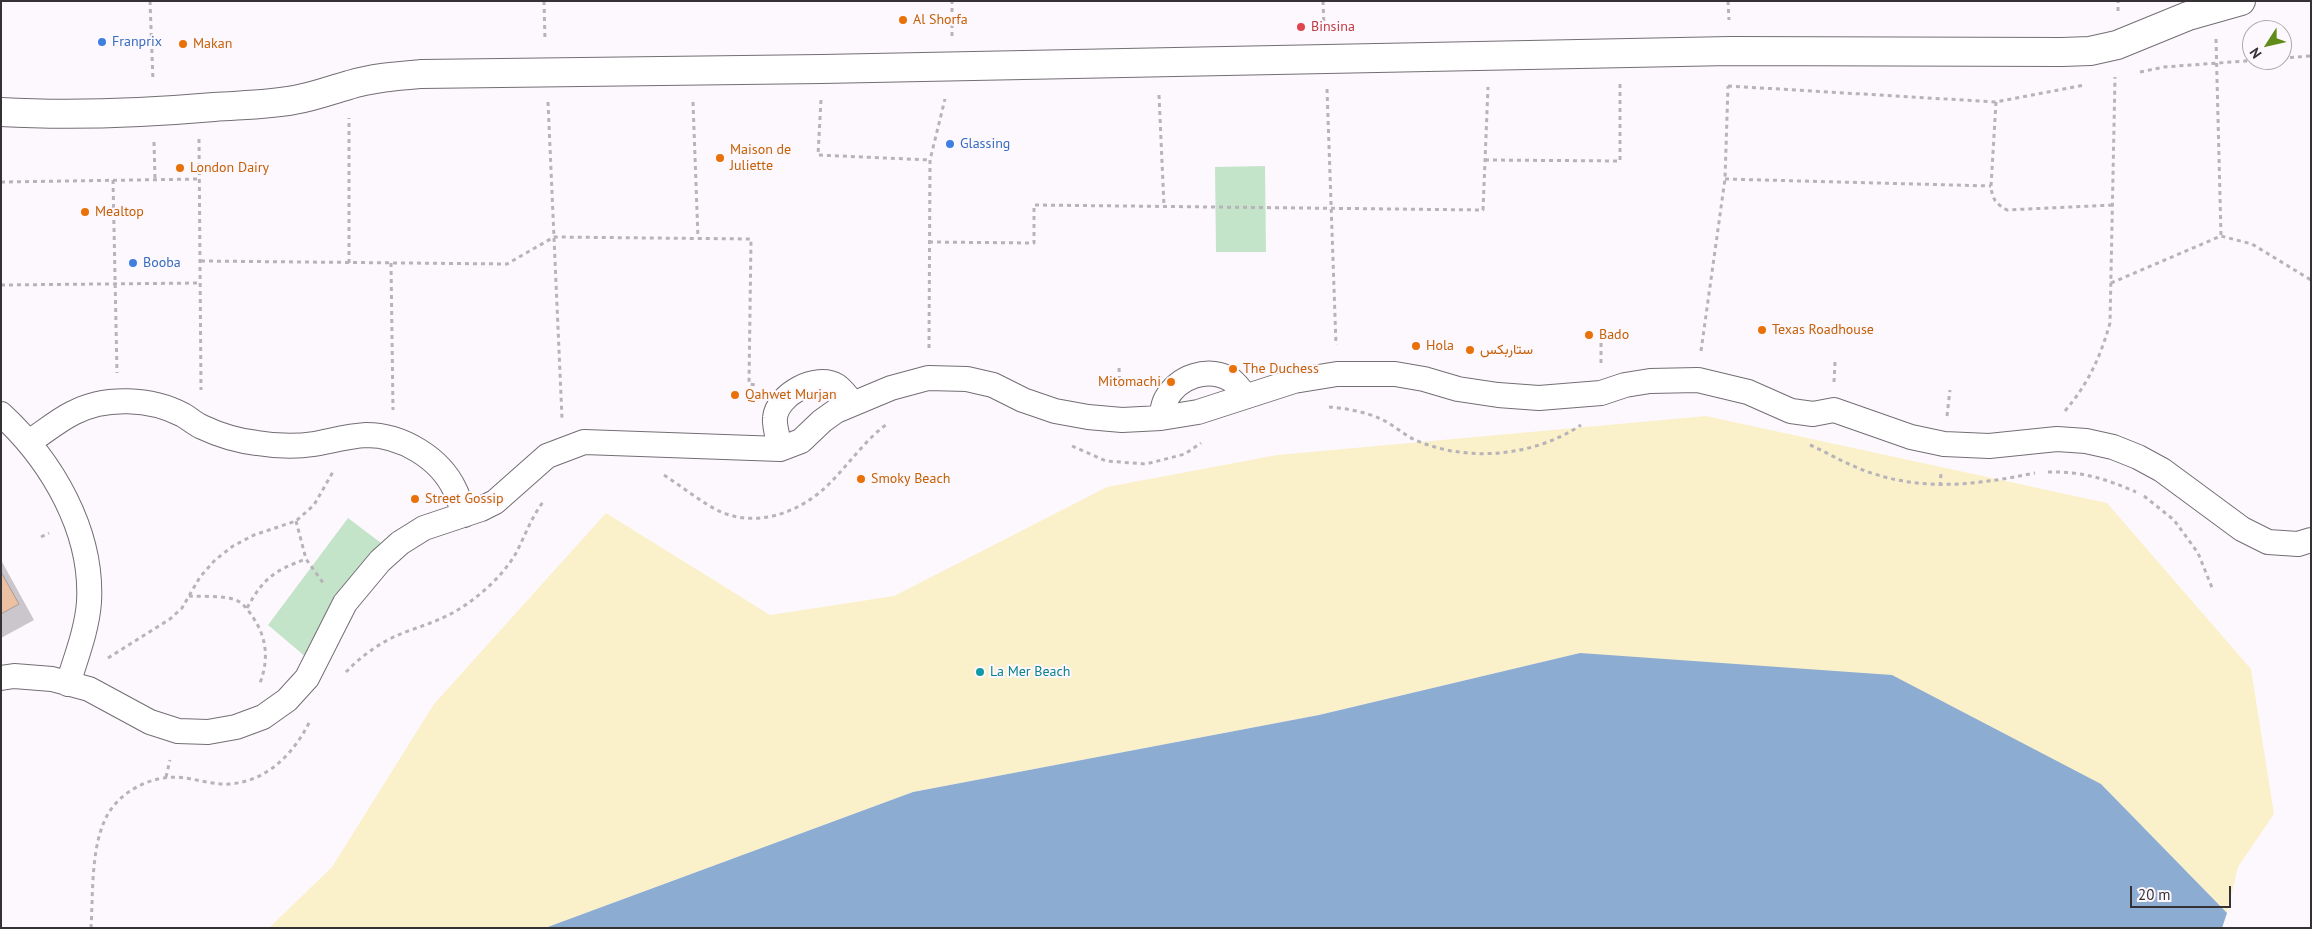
<!DOCTYPE html>
<meta charset="utf-8">
<style>
body{margin:0}
#map{position:relative;width:2312px;height:929px;overflow:hidden;background:#fdf8fe;font-family:"PT Sans",sans-serif}
canvas{display:block}
.frame{position:absolute;inset:0;border:2px solid #343235;pointer-events:none}
.north{position:absolute;left:2242px;top:20px;width:50px;height:50px;box-sizing:border-box;background:#fdf8fe;border:1px solid #ada9ae;border-radius:50%;rotate:235deg;font-size:14px;font-weight:700;line-height:20px;text-align:center;color:#343235}
.north::after{content:'';display:block;margin:auto;width:18px;height:22px;background:#628c1a;clip-path:polygon(50% 0,100% 100%,50% 72%,0 100%)}
.scale{position:absolute;left:2130px;top:886px;width:101px;height:22px;box-sizing:border-box;border:2px solid #343235;border-top:0;padding-left:6px;font-size:15px;line-height:18px;white-space:nowrap;color:#343235;-webkit-text-stroke:4px #fdf8fe;paint-order:stroke}
</style>
<div id="map">
<canvas width="2312" height="929"></canvas>
<div class="frame"></div>
<div class="north">N</div>
<div class="scale">20 m</div>
</div>
<script>
const c = document.querySelector('canvas').getContext('2d');
c.lineJoin = 'round';
function fill(path, color) { c.fillStyle = color; c.fill(path, 'evenodd'); }
function stroke(path, color, width, dash) { c.strokeStyle = color; c.lineWidth = width; c.lineCap = dash ? 'butt' : 'round'; c.setLineDash(dash || []); c.stroke(path); }
function write(font, color, halo, rows, align = 'center') {
  c.font = font + ' "PT Sans",Vazirmatn,sans-serif'; c.lineWidth = 4; c.setLineDash([]); c.textBaseline = 'middle'; c.strokeStyle = halo; c.fillStyle = color; for (const [text, x, y, turn = 0] of rows) {
    c.save(); c.translate(x, y); c.rotate((+turn || 0) * Math.PI / 180); c.textAlign = isNaN(turn) ? turn : align; if (halo) c.strokeText(text, 0, 0); c.fillText(text, 0, 0); c.restore();
  }
}
const green = new Path2D(`
 M 1265,166 L 1266,252 L 1216,252 L 1215,167 Z
 M 348,518 L 385,546 L 307,658 L 268,625 Z`);
const sand = new Path2D(`
 M 1706,416 L 2107,503 L 2251,669 L 2274,814 L 2238,867 L 2227,913 L 2101,784 L 1580,653 L 1319,715 L 913,792 L 545,928 L 269,928 L 332,867 L 434,704 L 606,513 L 770,615 L 894,596 L 1107,487 L 1277,455 Z`);
const water = new Path2D(`
 M 1580,653 L 1892,675 L 2101,784 L 2227,913 L 2222,928 L 545,928 L 913,792 L 1319,715 Z`);
const shadow = new Path2D(`
 M 1,560 L 34,620 L 1,638 Z`);
const building = new Path2D(`
 M 1,572 L 19,604 L 1,614 Z`);
const path = new Path2D(`
 M 150,1 L 153,81
 M 544,1 L 545,41
 M 1323,1 L 1324,28
 M 1728,1 L 1729,20
 M 2118,11 L 2118,1
 M 952,36 L 952,1
 M 2216,39 L 2221,236
 M 2282,58 L 2311,56
 M 2140,72 L 2164,67 L 2259,60
 M 1728,86 L 1996,102 L 2085,85
 M 1327,89 L 1336,345
 M 1159,95 L 1164,206
 M 821,100 L 818,155 L 930,160
 M 548,102 L 562,418
 M 693,102 L 698,238
 M 1996,102 L 1991,186 C 1992,199 1996,204 2007,210 L 2113,205
 M 199,139 L 201,390
 M 154,142 L 155,179
 M 1485,160 L 1620,161 L 1620,83
 M 1725,179 L 1991,186
 M 113,180 L 117,373
 M 1,182 L 200,179
 M 929,242 L 1034,243 L 1034,205 L 1483,210 L 1488,87
 M 201,261 L 507,264 L 554,237 L 751,239 L 749,384 L 758,385
 M 349,263 L 349,118
 M 391,263 L 393,410
 M 2111,283 L 2221,236 L 2252,244 L 2311,280
 M 1,285 L 201,283
 M 929,348 L 930,160 L 945,99
 M 1701,351 L 1725,179 L 1728,86
 M 1601,363 L 1601,340
 M 1119,368 L 1120,390
 M 1834,382 L 1835,362
 M 1329,407 C 1345,408 1366,412 1381,419 C 1392,424 1402,433 1413,439 C 1466,463 1533,457 1581,425
 M 2065,411 C 2089,382 2100,358 2110,323 L 2115,77
 M 1947,416 L 1950,390
 M 1810,445 C 1824,451 1837,459 1851,465 C 1913,493 1971,486 2035,473
 M 1072,446 L 1106,461 L 1146,464 L 1185,454 L 1201,443
 M 2048,472 C 2082,471 2106,479 2136,492
 M 664,475 C 681,486 697,499 715,509 C 754,530 800,513 829,484 C 849,464 865,440 887,424
 M 1940,486 L 1941,474
 M 2144,496 L 2174,520 L 2198,553 L 2213,590
 M 296,521 L 306,559 L 324,584
 M 41,537 L 49,533
 M 189,596 C 204,597 222,595 236,600 C 243,603 248,610 252,616 C 267,637 269,659 260,683
 M 247,608 C 264,578 273,571 306,559
 M 108,658 L 170,619 L 182,608 L 200,577 L 215,560 L 233,546 L 254,535 L 296,521 L 314,505 L 334,470
 M 346,672 C 361,656 382,641 403,633 C 421,626 439,621 456,611 C 478,598 503,576 516,553 C 525,536 531,518 543,502
 M 166,777 L 170,760
 M 91,928 C 93,895 91,852 104,822 C 116,792 153,773 185,778 C 200,780 215,785 230,784 C 268,781 294,753 310,721`);
const pedestrian = new Path2D(`
 M 1,414 C 52,461 93,531 89,602 C 87,630 76,657 68,684
 M 1161,418 C 1162,412 1163,404 1166,399 C 1179,376 1207,367 1230,379 C 1236,383 1241,391 1246,396
 M 29,442 C 43,433 57,421 73,413 C 105,396 151,398 183,415 C 190,419 195,424 202,427 C 219,435 239,441 257,443 C 275,446 295,447 314,444 C 331,441 348,436 366,435 C 402,435 440,458 455,490 C 459,498 461,507 464,515
 M 780,449 C 779,440 774,427 775,418 C 777,395 816,373 837,386 C 843,390 848,398 853,403
 M 1,678 L 14,676 L 52,679 L 89,689 L 150,722 L 178,731 L 208,732 L 236,727 L 263,717 L 287,700 L 307,678 L 345,603 L 380,561 L 400,543 L 424,528 L 481,509 L 495,502 L 547,456 L 584,442 L 780,449 L 801,441 L 822,421 L 836,411 L 891,388 L 928,378 L 967,379 L 993,385 L 1023,400 L 1055,411 L 1088,417 L 1122,420 L 1161,418 L 1198,412 L 1294,381 L 1337,374 L 1395,374 L 1424,379 L 1458,389 L 1498,395 L 1539,398 L 1601,393 L 1625,385 L 1650,381 L 1698,380 L 1748,392 L 1791,411 L 1813,414 L 1834,410 L 1911,437 L 1944,444 L 1989,446 L 2057,439 L 2086,441 L 2113,447 L 2138,457 L 2162,470 L 2242,529 L 2268,542 L 2298,544 L 2311,540`);
const minor = new Path2D(`
 M 1,112 C 72,116 144,113 214,107 C 241,105 268,105 294,100 C 313,97 331,90 349,85 C 372,78 397,76 421,74 L 822,69 L 1730,51 L 2062,52 L 2090,51 L 2117,45 L 2188,16 L 2241,1`);
const markers = [
 [903,20,5,"#e8710a"],
 [1301,27,5,"#e0444e"],
 [102,42,5,"#3f7fe0"],
 [183,44,5,"#e8710a"],
 [950,144,5,"#3f7fe0"],
 [720,158,5,"#e8710a"],
 [180,168,5,"#e8710a"],
 [85,212,5,"#e8710a"],
 [133,263,5,"#3f7fe0"],
 [1762,330,5,"#e8710a"],
 [1589,335,5,"#e8710a"],
 [1416,346,5,"#e8710a"],
 [1470,350,5,"#e8710a"],
 [1233,369,5,"#e8710a"],
 [1171,382,5,"#e8710a"],
 [735,395,5,"#e8710a"],
 [861,479,5,"#e8710a"],
 [415,499,5,"#e8710a"],
 [980,672,5,"#0f9aa8"]
];
const foodNames = [
 ["Al Shorfa",913,20],
 ["Makan",193,44],
 ["Maison de",730,150],
 ["Juliette",730,166],
 ["London Dairy",190,168],
 ["Mealtop",95,212],
 ["Texas Roadhouse",1772,330],
 ["Bado",1599,335],
 ["Hola",1426,346],
 ["ستاربكس",1480,350],
 ["The Duchess",1243,369],
 ["Mitomachi",1161,382,"right"],
 ["Qahwet Murjan",745,395],
 ["Smoky Beach",871,479],
 ["Street Gossip",425,499]
];
const healthNames = [
 ["Binsina",1311,27]
];
const shopNames = [
 ["Franprix",112,42],
 ["Glassing",960,144],
 ["Booba",143,263]
];
const cultureNames = [
 ["La Mer Beach",990,672]
];
fill(green, '#c4e4c9');
fill(sand, '#faf1cb');
fill(water, '#8cacd2');
fill(shadow, '#0003');
fill(building, '#ecc0a2');
stroke(building, '#a49c97', 1);
stroke(pedestrian, '#736e74', 26);
stroke(minor, '#736e74', 30);
stroke(path, '#b7b3b8', 3, [4, 4]);
stroke(pedestrian, '#fff', 24);
stroke(minor, '#fff', 28);
for (const [x, y, r, color] of markers) { const dot = new Path2D(); dot.arc(x, y, r, 0, 2 * Math.PI); c.fillStyle = color; c.fill(dot); stroke(dot, '#fdf8fe', 2); }
write('14px', '#c56008', '#fdf8fe', foodNames, 'left');
write('14px', '#be3a42', '#fdf8fe', healthNames, 'left');
write('14px', '#366cbe', '#fdf8fe', shopNames, 'left');
write('14px', '#0d838f', '#fdf8fe', cultureNames, 'left');
</script>
